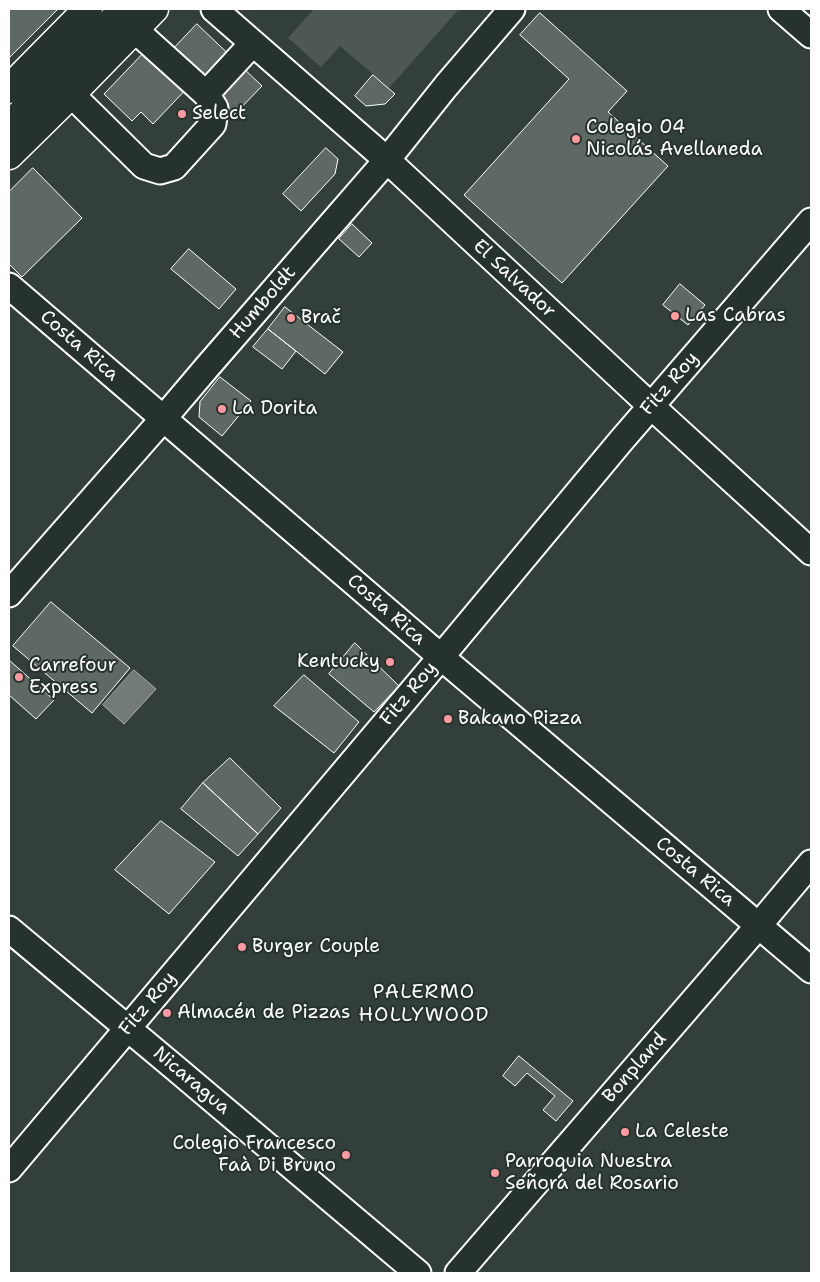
<!DOCTYPE html>
<meta charset="utf-8">
<style>
body{margin:0}
#map{position:relative;width:820px;height:1282px;overflow:hidden;background:#333f3a;font-family:"Shantell Sans",sans-serif}
canvas{display:block}
.frame{position:absolute;inset:0;border:10px solid #fff;pointer-events:none}
</style>
<div id="map">
<canvas width="820" height="1282"></canvas>
<div class="frame"></div>
</div>
<script>
const c = document.querySelector('canvas').getContext('2d');
c.lineJoin = 'round';
function fill(path, color) { c.fillStyle = color; c.fill(path, 'evenodd'); }
function stroke(path, color, width, dash) { c.strokeStyle = color; c.lineWidth = width; c.lineCap = dash ? 'butt' : 'round'; c.setLineDash(dash || []); c.stroke(path); }
function write(font, color, halo, rows, align = 'center') {
  c.font = font + ' "Shantell Sans",sans-serif'; c.lineWidth = 4; c.setLineDash([]); c.textBaseline = 'middle'; c.strokeStyle = halo; c.fillStyle = color; for (const [text, x, y, turn = 0] of rows) {
    c.save(); c.translate(x, y); c.rotate((+turn || 0) * Math.PI / 180); c.textAlign = isNaN(turn) ? turn : align; if (halo) c.strokeText(text, 0, 0); c.fillText(text, 0, 0); c.restore();
  }
}
const green = new Path2D(`
 M 314,9 L 459,9 L 389,88 L 340,46 L 321,67 L 288,38 Z`);
const water = new Path2D(`
 M 134,670 L 156,689 L 124,724 L 103,705 Z`);
const building = new Path2D(`
 M 9,9 L 58,9 L 9,58 Z
 M 540,13 L 627,91 L 608,112 L 668,166 L 562,283 L 464,195 L 569,79 L 520,35 Z
 M 197,24 L 262,86 L 232,117 L 194,81 L 153,124 L 141,112 L 132,121 L 104,94 L 149,47 L 162,60 Z
 M 373,75 L 395,94 L 385,104 L 366,106 L 355,96 Z
 M 326,148 L 338,159 L 335,174 L 301,211 L 283,194 Z
 M 33,168 L 82,218 L 22,277 L 9,264 L 9,192 Z
 M 352,224 L 372,243 L 359,257 L 339,239 Z
 M 189,249 L 236,289 L 219,309 L 171,269 Z
 M 680,284 L 705,305 L 688,325 L 663,305 Z
 M 285,307 L 343,352 L 325,374 L 268,329 Z
 M 268,329 L 296,351 L 282,369 L 253,347 Z
 M 220,377 L 251,401 L 222,436 L 199,417 L 200,402 Z
 M 51,602 L 130,668 L 92,713 L 13,646 Z
 M 355,643 L 399,686 L 374,712 L 329,674 Z
 M 9,660 L 54,700 L 36,719 L 9,695 Z
 M 304,675 L 359,722 L 334,753 L 274,706 Z
 M 230,758 L 281,808 L 258,834 L 203,783 Z
 M 203,783 L 258,834 L 238,856 L 181,809 Z
 M 161,821 L 215,862 L 169,914 L 115,870 Z
 M 519,1056 L 573,1101 L 556,1121 L 543,1110 L 555,1096 L 527,1073 L 515,1086 L 503,1076 Z`);
const minor = new Path2D(`
 M 214,9 L 387,160 L 651,406 L 811,552
 M 781,9 L 811,35
 M 71,94 L 144,166 L 160,171 L 174,167 L 213,124 L 215,108 L 206,94 L 134,29
 M 206,94 L 253,43
 M 9,124 L 122,9
 M 9,286 L 441,657 L 811,970
 M 9,594 L 163,419 L 208,366 L 387,160 L 446,86 L 512,9
 M 9,929 L 174,1067 L 418,1273
 M 9,1169 L 441,657 L 620,442 L 811,221
 M 458,1273 L 759,925 L 811,863`);
const major = new Path2D(`
 M 9,89 L 88,9
 M 9,155 L 71,94 L 154,9`);
const markers = [
 [182,114,5,"#ff9aa2"],
 [576,139,5,"#ff9aa2"],
 [675,316,5,"#ff9aa2"],
 [291,318,5,"#ff9aa2"],
 [222,409,5,"#ff9aa2"],
 [390,662,5,"#ff9aa2"],
 [19,677,5,"#ff9aa2"],
 [448,719,5,"#ff9aa2"],
 [242,947,5,"#ff9aa2"],
 [167,1013,5,"#ff9aa2"],
 [625,1132,5,"#ff9aa2"],
 [346,1155,5,"#ff9aa2"],
 [495,1173,5,"#ff9aa2"]
];
const poiNames = [
 ["Select",192,114],
 ["Colegio 04",586,128],
 ["Nicolás Avellaneda",586,150],
 ["Las Cabras",685,316],
 ["Brač",301,318],
 ["La Dorita",232,409],
 ["Kentucky",380,662,"right"],
 ["Carrefour",29,666],
 ["Express",29,688],
 ["Bakano Pizza",458,719],
 ["Burger Couple",252,947],
 ["Almacén de Pizzas",177,1013],
 ["La Celeste",635,1132],
 ["Colegio Francesco",336,1144,"right"],
 ["Faà Di Bruno",336,1166,"right"],
 ["Parroquia Nuestra",505,1162],
 ["Señora del Rosario",505,1184]
];
const streetNames = [
 ["El Salvador",514,279,43],
 ["Humboldt",263,303,-49],
 ["Costa Rica",79,346,41],
 ["Fitz Roy",670,384,-49],
 ["Costa Rica",386,610,41],
 ["Fitz Roy",409,694,-50],
 ["Costa Rica",695,872,40],
 ["Fitz Roy",148,1004,-50],
 ["Bonpland",635,1068,-49],
 ["Nicaragua",191,1081,40]
];
const neighbourhoodNames = [
 ["PALERMO",424,993],
 ["HOLLYWOOD",424,1016]
];
fill(green, '#4d5853');
fill(water, '#737b78');
stroke(water, '#abb0ae', 1);
fill(building, '#5f6964');
stroke(building, '#fff', 1);
stroke(minor, '#fff', 29);
stroke(major, '#fff', 31);
stroke(minor, '#26332d', 25);
stroke(major, '#26332d', 28);
for (const [x, y, r, color] of markers) { const dot = new Path2D(); dot.arc(x, y, r, 0, 2 * Math.PI); c.fillStyle = color; c.fill(dot); stroke(dot, '#26332d', 2); }
write('19px', '#fff', '#26332d', poiNames, 'left');
write('19px', '#fff', '#26332d', streetNames);
c.letterSpacing = '1px';
write('20px', '#fff', '#26332d', neighbourhoodNames);
c.letterSpacing = '0px';
</script>
